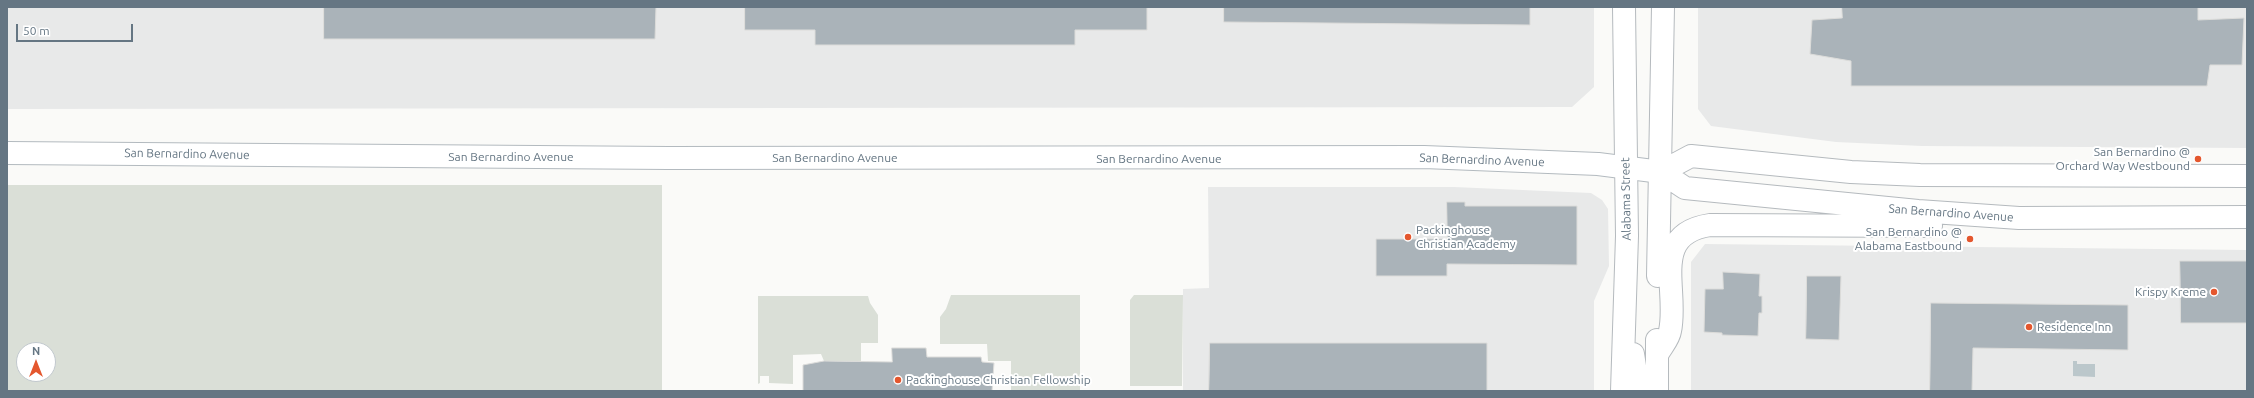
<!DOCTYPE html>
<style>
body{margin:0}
#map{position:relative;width:2254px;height:398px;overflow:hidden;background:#fafaf8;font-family:Ubuntu,sans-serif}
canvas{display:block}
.frame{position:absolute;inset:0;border:8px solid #657683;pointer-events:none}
.north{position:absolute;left:16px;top:342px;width:40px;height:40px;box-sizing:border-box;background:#fff;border:1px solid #c1c8cd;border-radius:50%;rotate:0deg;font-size:11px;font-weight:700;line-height:16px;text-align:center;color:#657683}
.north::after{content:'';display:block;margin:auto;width:14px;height:18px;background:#e4572e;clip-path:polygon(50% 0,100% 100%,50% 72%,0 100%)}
.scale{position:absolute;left:16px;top:24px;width:117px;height:18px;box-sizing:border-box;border:2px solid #657683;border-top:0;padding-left:5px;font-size:12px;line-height:14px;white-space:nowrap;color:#657683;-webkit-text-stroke:3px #fff;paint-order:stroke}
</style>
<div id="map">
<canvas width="2254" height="398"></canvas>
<div class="frame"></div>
<div class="north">N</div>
<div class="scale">50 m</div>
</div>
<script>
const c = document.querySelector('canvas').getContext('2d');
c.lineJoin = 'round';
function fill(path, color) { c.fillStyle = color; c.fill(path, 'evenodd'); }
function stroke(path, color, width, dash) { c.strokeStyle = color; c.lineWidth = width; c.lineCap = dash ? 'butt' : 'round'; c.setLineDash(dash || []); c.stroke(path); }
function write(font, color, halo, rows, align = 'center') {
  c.font = font + ' Ubuntu,sans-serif'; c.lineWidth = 4; c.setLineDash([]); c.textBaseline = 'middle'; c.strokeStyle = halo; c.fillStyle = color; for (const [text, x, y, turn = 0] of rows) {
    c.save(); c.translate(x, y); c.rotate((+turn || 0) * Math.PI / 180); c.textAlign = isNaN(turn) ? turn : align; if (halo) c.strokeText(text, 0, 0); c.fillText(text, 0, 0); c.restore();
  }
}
const built = new Path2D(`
 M 7,7 L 1594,7 L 1594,87 L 1572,107 L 7,109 Z
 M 1698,7 L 2247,7 L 2247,148 L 1922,146 L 1836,142 L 1711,126 L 1698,109 Z
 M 1208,187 L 1454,187 L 1591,193 L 1602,200 L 1608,209 L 1609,266 L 1594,301 L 1594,391 L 1183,391 L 1183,289 L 1209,288 Z
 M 1705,244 L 2247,250 L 2247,391 L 1691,391 L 1691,262 Z`);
const green = new Path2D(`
 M 7,185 L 662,185 L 662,391 L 7,391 ZM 24,350 L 48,350 L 48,374 L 24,374 Z
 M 951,295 L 1080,295 L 1080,391 L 1011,391 L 1011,361 L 988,361 L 987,344 L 940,344 L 940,317 L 946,309 Z
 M 1134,295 L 1183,295 L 1182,386 L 1130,386 L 1130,300 Z
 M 758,296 L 868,296 L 870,303 L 878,315 L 878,343 L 861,343 L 861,361 L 824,361 L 821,354 L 793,355 L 793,384 L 769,383 L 769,376 L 760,376 L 760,383 L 758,384 Z`);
const water = new Path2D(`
 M 2073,361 L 2077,361 L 2077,364 L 2095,364 L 2095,377 L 2073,376 Z`);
const building = new Path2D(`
 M 324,7 L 656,7 L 655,39 L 324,39 Z
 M 745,7 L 1147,7 L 1147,30 L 1075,30 L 1075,45 L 815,45 L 815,30 L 745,30 Z
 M 1224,7 L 1530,7 L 1530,25 L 1224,22 Z
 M 1842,7 L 2198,7 L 2198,20 L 2244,18 L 2242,65 L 2210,65 L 2207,86 L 1851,86 L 1851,61 L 1810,54 L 1812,20 L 1842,18 Z
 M 1447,202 L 1465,202 L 1465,206 L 1577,206 L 1577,265 L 1447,264 L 1447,276 L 1376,276 L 1376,239 L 1447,239 Z
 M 2180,261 L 2247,261 L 2247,323 L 2181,323 Z
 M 1723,272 L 1760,274 L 1759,296 L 1762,296 L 1762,313 L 1759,313 L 1758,336 L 1722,335 L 1722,333 L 1704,332 L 1705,289 L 1723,289 Z
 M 1807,276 L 1841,276 L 1839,340 L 1806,339 Z
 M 1931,303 L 2128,305 L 2128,350 L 1973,348 L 1972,391 L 1930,391 Z
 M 1210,343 L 1487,343 L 1487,391 L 1209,391 Z
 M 892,348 L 926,348 L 927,357 L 981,357 L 982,362 L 994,363 L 992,391 L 803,391 L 803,365 L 824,361 L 892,362 Z`);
const secondary = new Path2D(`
 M 7,153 L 669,158 L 1424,157 L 1598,164 L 1661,172`);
const primary = new Path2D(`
 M 1661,172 L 1685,188 L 1918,211 L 2019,218 L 2247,217
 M 1661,172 L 1691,156 L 1851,172 L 1920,175 L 2247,176
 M 1658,276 L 1663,7
 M 1633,354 L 1639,391
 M 1657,355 C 1661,347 1669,339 1670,331 C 1679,290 1649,234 1710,225 L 1931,226
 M 1622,391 L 1627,236 L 1624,7
 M 1657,391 L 1657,340`);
const markers = [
 [2198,159,4,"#e4572e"],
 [1408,237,4,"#e4572e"],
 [1970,239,4,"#e4572e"],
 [2214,292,4,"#e4572e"],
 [2029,327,4,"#e4572e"],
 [898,380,4,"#e4572e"]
];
const poiNames = [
 ["San Bernardino @",2190,152],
 ["Orchard Way Westbound",2190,166],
 ["Packinghouse",1416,230,"left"],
 ["Christian Academy",1416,244,"left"],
 ["San Bernardino @",1962,232],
 ["Alabama Eastbound",1962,246],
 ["Krispy Kreme",2206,292],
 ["Residence Inn",2037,327,"left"],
 ["Packinghouse Christian Fellowship",906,380,"left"]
];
const streetNames = [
 ["San Bernardino Avenue",187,154,1],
 ["San Bernardino Avenue",511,157],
 ["San Bernardino Avenue",835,158],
 ["San Bernardino Avenue",1159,159],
 ["San Bernardino Avenue",1482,160,2],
 ["Alabama Street",1626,199,-91],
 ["San Bernardino Avenue",1951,213,4]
];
fill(built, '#e8e9e9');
fill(green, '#dadfd7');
fill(water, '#bbc7cb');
fill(building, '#aab3b9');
stroke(building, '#dcdcda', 1);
stroke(secondary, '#b3babf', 24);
stroke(primary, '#b5babe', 24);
stroke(secondary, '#fff', 22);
stroke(primary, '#fff', 22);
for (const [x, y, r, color] of markers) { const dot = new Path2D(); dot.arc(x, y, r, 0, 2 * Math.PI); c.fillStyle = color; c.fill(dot); stroke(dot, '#fff', 1.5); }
write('12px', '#657683', '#fff', poiNames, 'right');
write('12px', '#657683', '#fff', streetNames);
</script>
